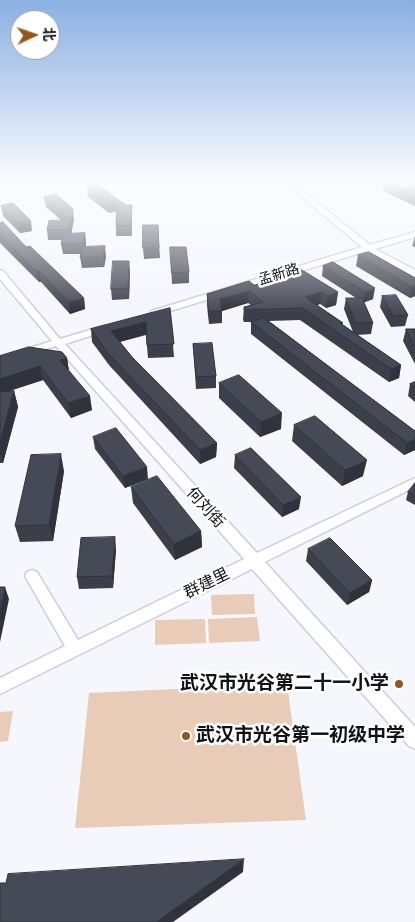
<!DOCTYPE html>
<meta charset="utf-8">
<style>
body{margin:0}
#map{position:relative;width:415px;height:922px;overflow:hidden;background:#f5f7fd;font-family:"Archivo Narrow","Noto Sans SC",sans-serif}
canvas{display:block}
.north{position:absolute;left:10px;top:10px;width:50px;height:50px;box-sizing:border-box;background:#fff;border:1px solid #9fa0a2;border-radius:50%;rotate:87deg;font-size:14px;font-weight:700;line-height:20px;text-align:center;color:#101116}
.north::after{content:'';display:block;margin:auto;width:18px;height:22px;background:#95561d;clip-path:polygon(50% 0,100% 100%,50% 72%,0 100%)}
</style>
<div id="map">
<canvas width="415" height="922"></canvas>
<div class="north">北</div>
</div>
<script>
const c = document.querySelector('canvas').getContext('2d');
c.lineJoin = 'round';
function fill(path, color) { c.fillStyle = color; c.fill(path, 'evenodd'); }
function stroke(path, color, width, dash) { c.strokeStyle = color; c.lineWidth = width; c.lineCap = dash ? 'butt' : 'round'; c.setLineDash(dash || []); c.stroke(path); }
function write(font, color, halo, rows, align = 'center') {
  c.font = font + ' "Archivo Narrow","Noto Sans SC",sans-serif'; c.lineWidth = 5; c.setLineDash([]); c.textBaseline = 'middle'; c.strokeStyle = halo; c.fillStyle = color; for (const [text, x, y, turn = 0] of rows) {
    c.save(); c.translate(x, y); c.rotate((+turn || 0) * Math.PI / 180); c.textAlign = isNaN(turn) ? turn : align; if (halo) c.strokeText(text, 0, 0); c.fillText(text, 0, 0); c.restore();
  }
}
const green = new Path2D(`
 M 254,594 L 255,614 L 212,615 L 211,595 Z
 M 257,617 L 260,641 L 209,643 L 208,619 Z
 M 205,619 L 206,643 L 155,645 L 155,620 Z
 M 287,684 L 306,820 L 75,828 L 89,693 Z
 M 13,711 L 8,741 L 0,742 L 0,712 Z`);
const minor = new Path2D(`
 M 285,183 L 293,183 L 370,245 L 415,232 L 415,237 L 375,249 L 415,270 L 415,277 L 367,251 L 157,315 L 151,315 L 151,311 L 362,247 Z
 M 0,270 L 3,271 L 60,339 L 103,326 L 109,326 L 109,330 L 65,344 L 257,553 L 415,478 L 415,487 L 265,562 L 415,727 L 415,749 L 409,746 L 252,569 L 0,694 L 0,678 L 65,646 L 25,576 L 27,572 L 32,570 L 37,572 L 78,640 L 244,559 L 56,346 L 0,363 L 0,357 L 52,341 L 0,279 Z`);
const wall = new Path2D(`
 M 382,183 L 400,183 L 402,188 L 415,185 L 415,206 L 385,192 Z
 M 87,187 L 126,205 L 132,205 L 132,236 L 116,236 L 116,226 L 117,211 L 109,213 L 88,197 Z
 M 44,197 L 74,219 L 71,234 L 85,233 L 86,244 L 86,247 L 106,257 L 104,267 L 82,268 L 80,257 L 81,254 L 63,254 L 61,244 L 62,240 L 48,240 L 47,230 L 62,221 L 46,207 Z
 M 1,206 L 32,231 L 20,233 L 3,216 Z
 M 0,223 L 84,298 L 85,309 L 70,314 L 41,282 L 39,282 L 0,243 Z
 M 158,225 L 160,258 L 144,259 L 143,248 Z
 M 415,236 L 415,247 L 412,246 Z
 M 170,247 L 189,272 L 189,283 L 172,284 Z
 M 358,255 L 415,278 L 415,296 L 410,298 L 356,266 Z
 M 333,262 L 373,299 L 364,302 L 373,323 L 371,334 L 357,335 L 401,365 L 399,378 L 389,382 L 300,320 L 269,321 L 415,431 L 415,450 L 404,455 L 251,334 L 251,322 L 253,322 L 244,322 L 243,320 L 244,307 L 251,305 L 248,303 L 222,311 L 222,323 L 209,324 L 207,306 L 207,294 L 254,285 L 338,292 L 336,305 L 326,308 L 320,304 L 317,305 L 343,323 L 342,324 L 353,332 L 344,309 L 346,298 L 356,298 L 322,276 L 323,266 Z
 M 130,271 L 129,299 L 112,300 L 111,289 Z
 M 382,296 L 408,315 L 405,326 L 391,327 L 380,307 Z
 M 170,308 L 174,357 L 148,358 L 146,335 L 120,342 L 132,357 L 217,443 L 216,457 L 200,464 L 109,365 L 92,342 L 91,329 Z
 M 406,329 L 415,329 L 415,364 L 403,341 Z
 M 193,344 L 216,376 L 216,388 L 196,389 Z
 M 0,356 L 67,358 L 69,371 L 92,410 L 71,418 L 43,380 L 9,391 L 14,391 L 18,407 L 3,463 L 0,463 Z
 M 415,382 L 415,402 L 408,396 L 410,384 Z
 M 219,383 L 281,429 L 260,437 L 219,398 Z
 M 294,425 L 363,476 L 342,486 L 292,441 Z
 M 93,437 L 148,479 L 125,488 L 95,449 Z
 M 235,455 L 299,509 L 282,517 L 234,468 Z
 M 64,471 L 53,541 L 20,542 L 15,526 Z
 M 415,483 L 415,505 L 406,500 L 408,492 Z
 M 131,487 L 201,531 L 202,547 L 175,560 L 133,503 Z
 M 116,549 L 113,588 L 79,589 L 77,577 Z
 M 308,549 L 372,580 L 369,592 L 347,605 L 306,561 Z`);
const shadedWall = new Path2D(`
 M 117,201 L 118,211 L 109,213 L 108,203 Z
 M 132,205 L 132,236 L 131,226 Z
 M 73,209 L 74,219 L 72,230 L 70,220 Z
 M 70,220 L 72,230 L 70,240 L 68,230 Z
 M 31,221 L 32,231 L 20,233 L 18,223 Z
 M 85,233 L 86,244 L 85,254 L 83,243 Z
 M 105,246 L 106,257 L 104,267 L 103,257 Z
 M 129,261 L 130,271 L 129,299 L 128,288 Z
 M 39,271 L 41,282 L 39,282 L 37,272 Z
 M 415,286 L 415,296 L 410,298 L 412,287 Z
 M 375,288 L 373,299 L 363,303 L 365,292 Z
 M 249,291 L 248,303 L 222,311 L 220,299 Z
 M 322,292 L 320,304 L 304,310 L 305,297 Z
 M 338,292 L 336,305 L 326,308 L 328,296 Z
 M 84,298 L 85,309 L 70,314 L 69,302 Z
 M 146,322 L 147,334 L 112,344 L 111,331 Z
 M 67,358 L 69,372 L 60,360 Z
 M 401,365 L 399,378 L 389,382 L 391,369 Z
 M 40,366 L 43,380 L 0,394 L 0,379 Z
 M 14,391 L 18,407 L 3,463 L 0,453 L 0,442 Z
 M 90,396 L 92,410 L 71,418 L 68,403 Z
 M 282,413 L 281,429 L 260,437 L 261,422 Z
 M 415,439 L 415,450 L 404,455 L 407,443 Z
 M 217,443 L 216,457 L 200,464 L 200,450 Z
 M 61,454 L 64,471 L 53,541 L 49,525 Z
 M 367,460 L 363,476 L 342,486 L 345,470 Z
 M 147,467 L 148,479 L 125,488 L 123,476 Z
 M 301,497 L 299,509 L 282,517 L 283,505 Z
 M 201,531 L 202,547 L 175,560 L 174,544 Z
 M 115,537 L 116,549 L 113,588 L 112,576 Z
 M 372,580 L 369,592 L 347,605 L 350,593 Z
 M 5,587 L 9,599 L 0,642 L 0,611 Z
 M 244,859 L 243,872 L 173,922 L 156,922 Z`);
const building = new Path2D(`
 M 389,183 L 400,183 L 402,188 L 415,185 L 415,195 Z
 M 98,185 L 126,205 L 132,205 L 131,226 L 116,226 L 117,201 L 108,203 L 87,187 Z
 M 56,194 L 73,209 L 70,220 L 44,197 Z
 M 13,203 L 31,221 L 18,223 L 1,206 Z
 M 70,220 L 68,230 L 47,230 L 49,221 Z
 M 3,222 L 26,247 L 30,246 L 84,298 L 69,302 L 39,271 L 37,272 L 0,235 L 0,223 Z
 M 143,225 L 158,225 L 159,248 L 143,248 Z
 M 85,233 L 83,243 L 61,244 L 64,234 Z
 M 105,246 L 103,257 L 80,257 L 82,247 Z
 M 170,247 L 186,247 L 189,272 L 172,273 Z
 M 369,252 L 415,278 L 415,286 L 412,287 L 358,255 Z
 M 113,261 L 129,261 L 128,288 L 111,289 Z
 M 333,262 L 375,288 L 365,292 L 323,266 Z
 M 302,270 L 338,292 L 328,296 L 322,292 L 305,297 L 343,323 L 340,323 L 401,365 L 391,369 L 302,308 L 244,310 L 244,307 L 263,302 L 249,291 L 220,299 L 222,311 L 209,311 L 207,294 L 249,281 L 254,285 Z
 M 396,295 L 408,315 L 393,316 L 382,296 Z
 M 346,298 L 362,298 L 373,323 L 356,323 Z
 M 170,308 L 174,344 L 147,345 L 146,322 L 111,331 L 132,357 L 217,443 L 200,450 L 107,352 L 91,329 Z
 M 264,318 L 415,431 L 415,439 L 407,443 L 251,322 Z
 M 406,329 L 415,329 L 415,347 Z
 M 212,343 L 216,376 L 196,377 L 193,344 Z
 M 29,347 L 62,352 L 67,358 L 60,360 L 90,396 L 68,403 L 40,366 L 0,379 L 0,356 Z
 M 239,375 L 282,413 L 261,422 L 219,383 Z
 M 415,382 L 415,388 L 410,384 Z
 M 14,391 L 0,442 L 0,392 Z
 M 315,416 L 367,460 L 345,470 L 294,425 Z
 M 116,428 L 147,467 L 123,476 L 93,437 Z
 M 251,448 L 301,497 L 283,505 L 235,455 Z
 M 61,454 L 49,525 L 15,526 L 31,455 Z
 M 157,476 L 201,531 L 174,544 L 131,487 Z
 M 415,483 L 415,495 L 408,492 Z
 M 115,537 L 112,576 L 77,577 L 81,538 Z
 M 330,538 L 372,580 L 350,593 L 308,549 Z
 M 0,587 L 5,587 L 0,611 Z
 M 244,859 L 156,922 L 0,922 L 0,883 L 6,883 L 8,874 Z`);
const markers = [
 [399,684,5,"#95561d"],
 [186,736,5,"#95561d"]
];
const farStreetnames = [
 ["孟新路",279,275,-17]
];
const streetNames = [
 ["何刘街",205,508,48],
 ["群建里",207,584,-26]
];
const nearPoinames = [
 ["武汉市光谷第二十一小学",389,684],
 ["武汉市光谷第一初级中学",196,736,"left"]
];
fill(green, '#e9ccb7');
stroke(minor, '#cacedd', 3);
fill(minor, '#fff');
fill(wall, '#3c3f4a');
fill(shadedWall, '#31333c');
fill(building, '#464956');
stroke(building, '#31333c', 1);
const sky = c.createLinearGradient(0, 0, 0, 313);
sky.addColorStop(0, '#89b0e2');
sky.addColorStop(0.58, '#fafbfe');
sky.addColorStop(1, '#fafbfe00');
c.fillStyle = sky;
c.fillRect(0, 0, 415, 313);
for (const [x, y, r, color] of markers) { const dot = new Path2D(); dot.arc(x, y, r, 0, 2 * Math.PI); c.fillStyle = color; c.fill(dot); stroke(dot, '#fff', 2); }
write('14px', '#101116', '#fff', farStreetnames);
write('16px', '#101116', '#fff', streetNames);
write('bold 19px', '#101116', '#fff', nearPoinames, 'right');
</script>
